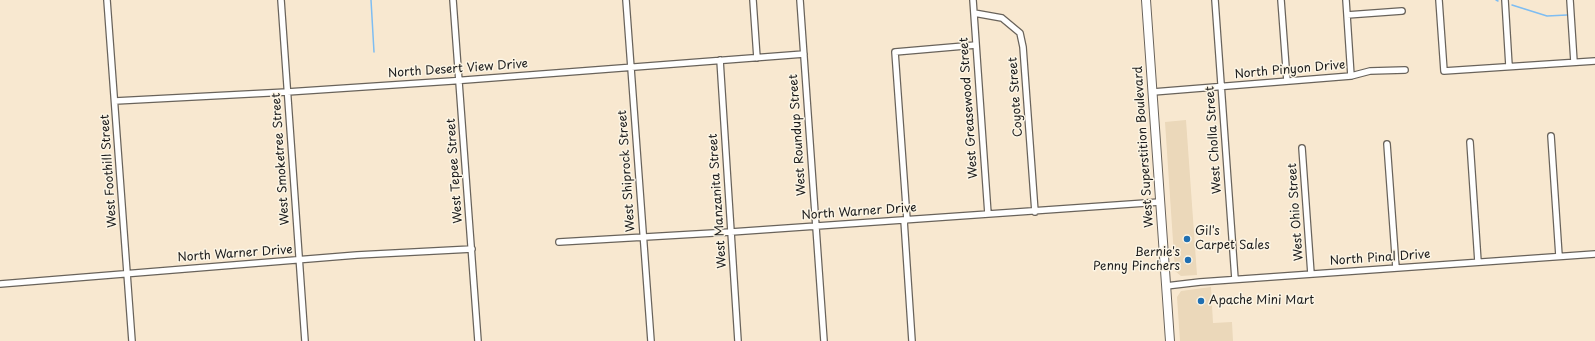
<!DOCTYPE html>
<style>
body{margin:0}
canvas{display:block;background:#f8e8d0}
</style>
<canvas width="1595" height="341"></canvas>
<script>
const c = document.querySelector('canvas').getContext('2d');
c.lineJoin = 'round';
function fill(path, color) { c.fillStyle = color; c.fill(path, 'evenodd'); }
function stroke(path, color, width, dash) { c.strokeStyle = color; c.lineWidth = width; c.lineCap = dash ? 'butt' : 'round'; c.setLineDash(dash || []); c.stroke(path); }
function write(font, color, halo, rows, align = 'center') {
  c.font = font + ' "Playpen Sans",sans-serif'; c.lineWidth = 3; c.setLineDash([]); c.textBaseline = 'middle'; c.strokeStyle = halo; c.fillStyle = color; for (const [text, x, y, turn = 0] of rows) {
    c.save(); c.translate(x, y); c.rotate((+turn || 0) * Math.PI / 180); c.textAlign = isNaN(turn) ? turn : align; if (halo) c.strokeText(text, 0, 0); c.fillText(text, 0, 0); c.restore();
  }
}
const built = new Path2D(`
 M 1186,120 L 1197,275 L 1181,276 L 1175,271 L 1165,122 Z
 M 1211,287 L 1213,323 L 1232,322 L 1233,341 L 1180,341 L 1177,297 L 1181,291 Z`);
const stream = new Path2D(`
 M 371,0 L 374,52
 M 1496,0 L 1498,1
 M 1512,5 L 1547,16 L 1567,15`);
const street = new Path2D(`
 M 107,0 L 132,341
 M 281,0 L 305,341
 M 453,0 L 478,341
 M 626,0 L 651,341
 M 753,0 L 757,58
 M 800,0 L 824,341
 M 973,0 L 988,214
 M 1215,0 L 1235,279
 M 1281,0 L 1287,81
 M 1346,0 L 1351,76
 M 1439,0 L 1444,71 L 1595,61
 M 1505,0 L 1509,66
 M 1570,0 L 1574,62
 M 974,13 L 1002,18 L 1020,33 L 1023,47 L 1035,212
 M 1347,15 L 1402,11
 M 720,60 L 738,341
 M 1153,92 L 1351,76 L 1370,71 L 1405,70
 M 115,101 L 287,92 L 452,81 L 804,54
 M 1551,136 L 1559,256
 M 1470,142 L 1478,262
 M 1387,144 L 1396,268
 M 1302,148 L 1311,274
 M 904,220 L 912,341
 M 907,220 L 895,52 L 976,45
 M 559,242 L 731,232 L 1160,202
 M 0,284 L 357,255 L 472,249
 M 1166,286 L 1200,282 L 1595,254`);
const secondary = new Path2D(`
 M 1146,0 L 1170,341`);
const markers = [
 [1187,239,4,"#1f6fb2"],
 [1188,260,4,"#1f6fb2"],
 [1201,301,4,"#1f6fb2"]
];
const streetNames = [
 ["North Desert View Drive",458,69,-4],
 ["North Pinyon Drive",1290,70,-5],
 ["Coyote Street",1016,97,-94],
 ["West Greasewood Street",969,108,-94],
 ["West Roundup Street",798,135,-94],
 ["West Cholla Street",1214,140,-94],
 ["West Superstition Boulevard",1144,147,-94],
 ["West Smoketree Street",281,159,-94],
 ["West Foothill Street",109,171,-94],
 ["West Tepee Street",455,171,-94],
 ["West Shiprock Street",627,171,-94],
 ["West Manzanita Street",718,201,-94],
 ["North Warner Drive",859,212,-4],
 ["West Ohio Street",1296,212,-94],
 ["North Warner Drive",235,254,-4],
 ["North Pinal Drive",1380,258,-4]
];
const poiNames = [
 ["Gil's",1195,232],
 ["Carpet Sales",1195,246],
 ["Bernie's",1180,253,"right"],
 ["Penny Pinchers",1180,267,"right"],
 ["Apache Mini Mart",1209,301]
];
fill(built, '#ebd8ba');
stroke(stream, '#7ebdf2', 1.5);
stroke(street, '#69635b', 8);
stroke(secondary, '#69635b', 10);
stroke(street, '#fff', 5.5);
stroke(secondary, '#fff', 8);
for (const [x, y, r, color] of markers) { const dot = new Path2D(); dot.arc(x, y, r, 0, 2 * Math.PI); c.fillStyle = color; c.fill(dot); stroke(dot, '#fcf5e5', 1.5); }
write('12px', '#1c1c1c', '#fcf5e5', streetNames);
write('12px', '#1c1c1c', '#fcf5e5', poiNames, 'left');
</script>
